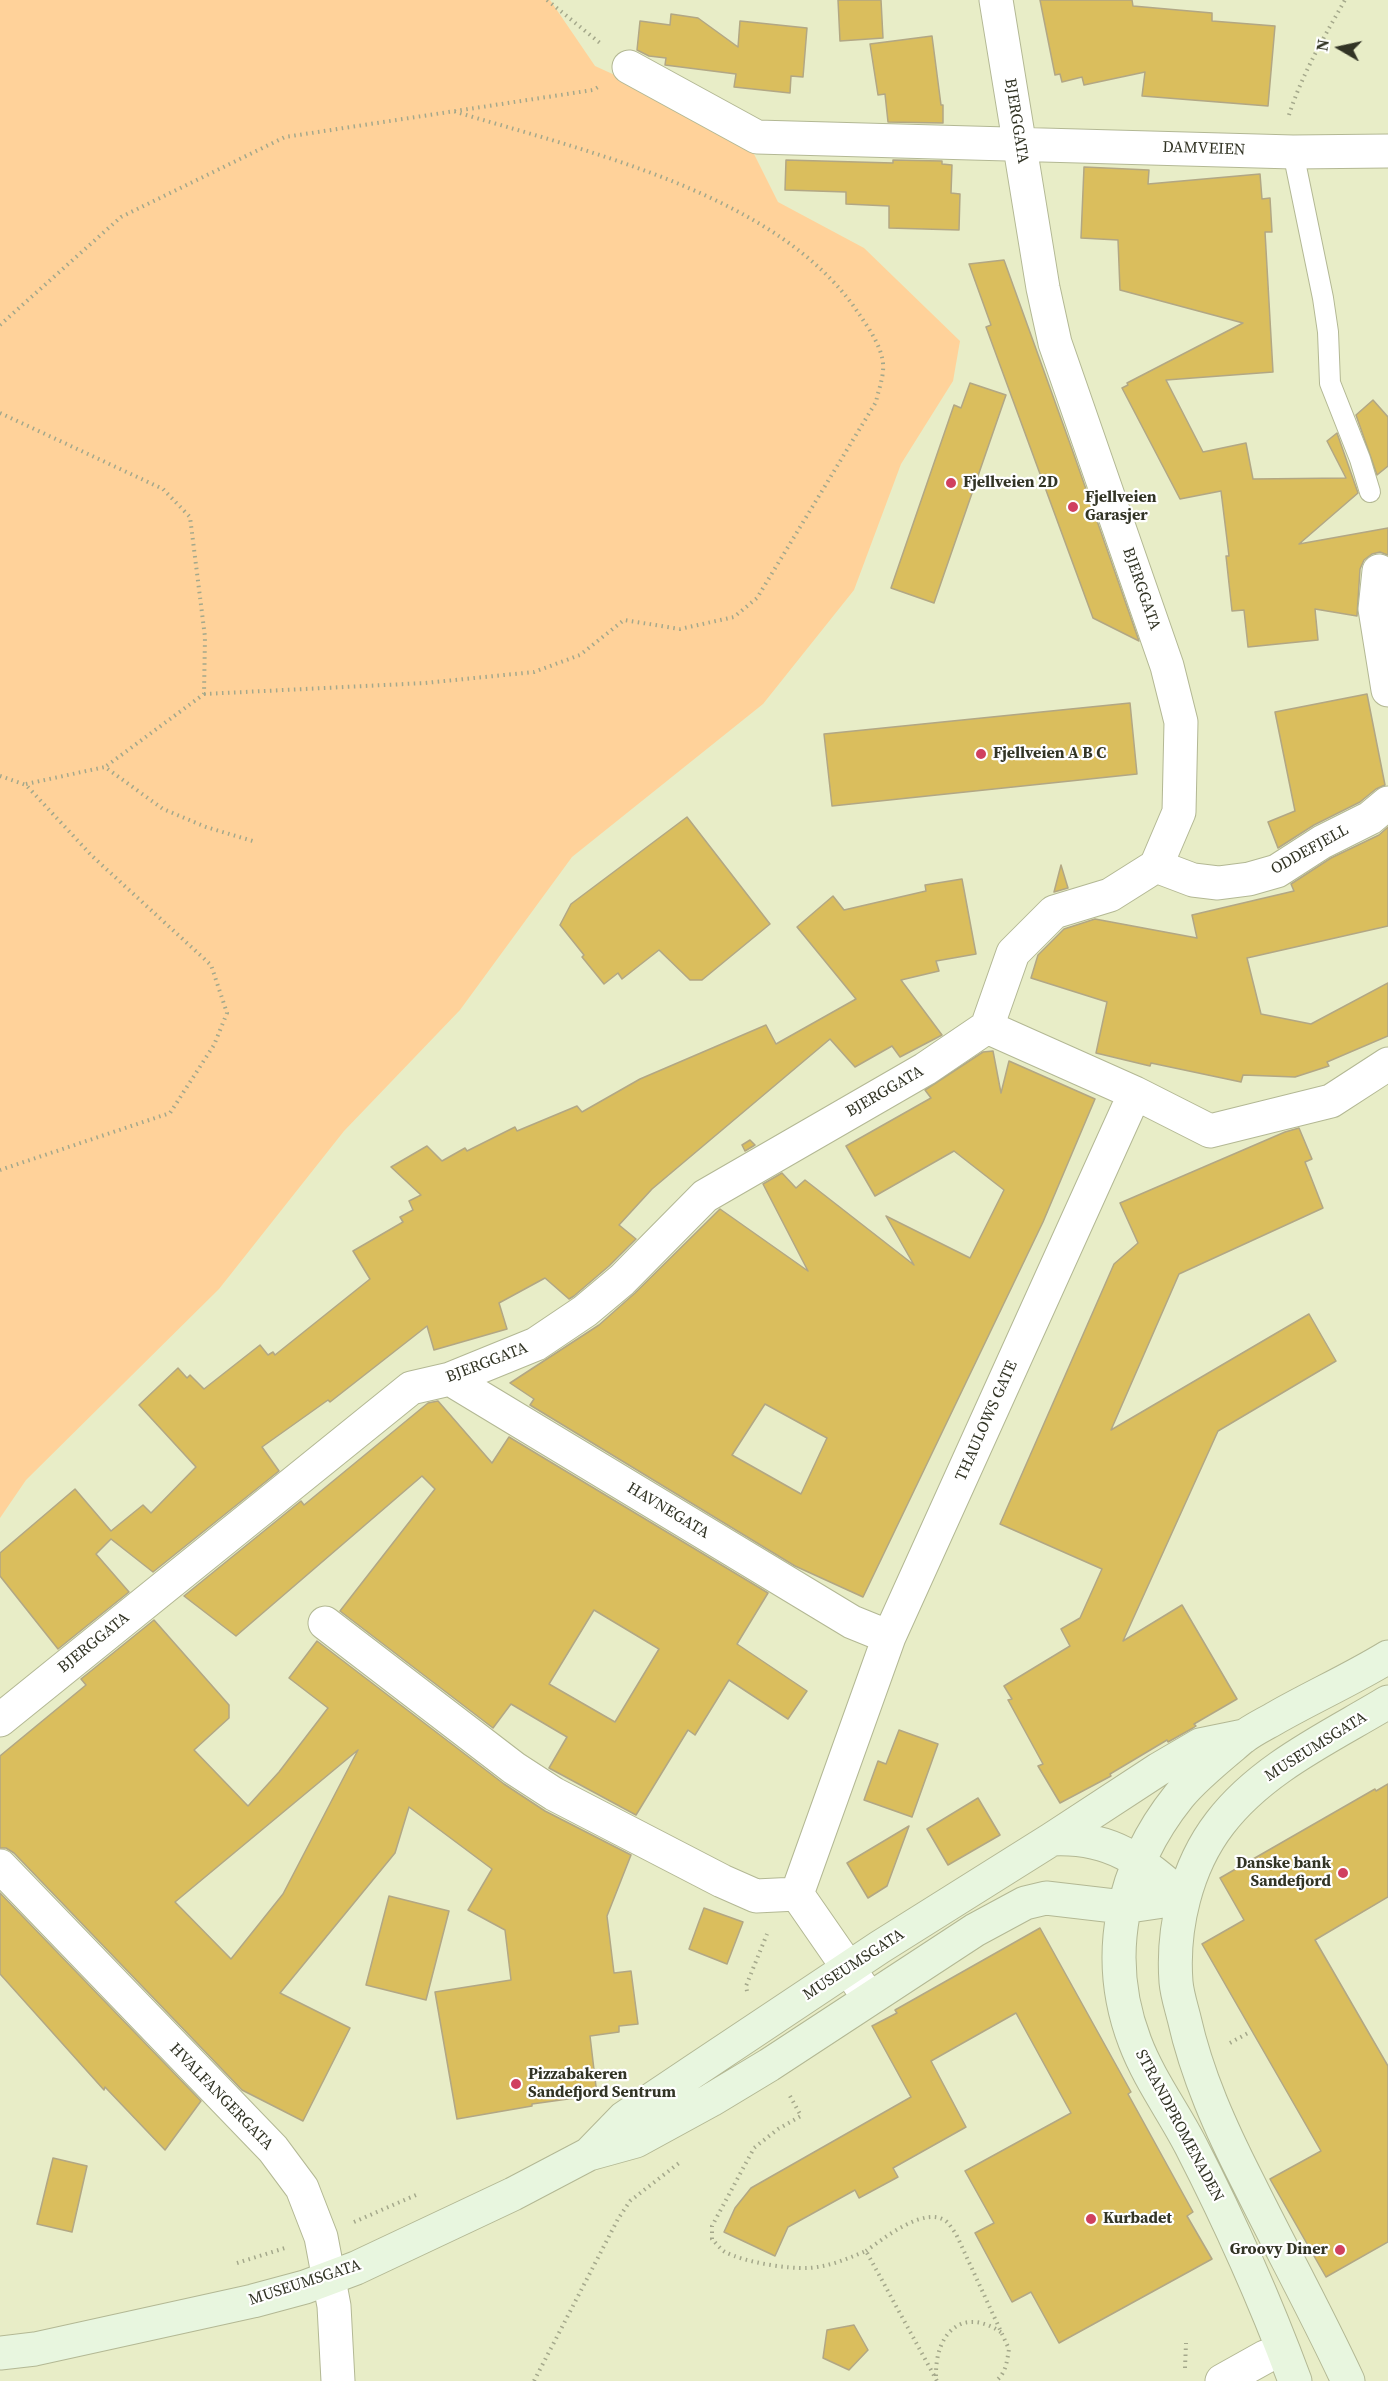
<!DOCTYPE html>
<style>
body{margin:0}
#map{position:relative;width:1388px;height:2381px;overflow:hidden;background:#e8edc7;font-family:"Source Serif 4",serif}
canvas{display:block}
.north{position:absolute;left:1310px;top:18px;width:60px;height:60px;-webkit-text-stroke:4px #fff;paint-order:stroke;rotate:279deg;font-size:16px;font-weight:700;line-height:24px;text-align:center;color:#323425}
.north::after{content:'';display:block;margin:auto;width:21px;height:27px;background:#323425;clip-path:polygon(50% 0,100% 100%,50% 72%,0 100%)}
</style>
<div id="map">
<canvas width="1388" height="2381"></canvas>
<div class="north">N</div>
</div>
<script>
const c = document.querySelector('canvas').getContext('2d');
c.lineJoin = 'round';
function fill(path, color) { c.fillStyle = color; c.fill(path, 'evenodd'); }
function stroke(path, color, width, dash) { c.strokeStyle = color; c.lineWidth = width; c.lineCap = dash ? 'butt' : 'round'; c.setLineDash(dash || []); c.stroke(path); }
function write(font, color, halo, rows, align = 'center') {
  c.font = font + ' "Source Serif 4",serif'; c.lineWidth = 4.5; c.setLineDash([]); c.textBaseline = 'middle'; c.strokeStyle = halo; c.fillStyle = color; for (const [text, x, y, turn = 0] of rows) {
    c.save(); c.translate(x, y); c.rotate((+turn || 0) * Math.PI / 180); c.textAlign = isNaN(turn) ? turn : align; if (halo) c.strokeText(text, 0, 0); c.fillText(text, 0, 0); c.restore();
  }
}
const green = new Path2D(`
 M 0,0 L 550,0 L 595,66 L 744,134 L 778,202 L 864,248 L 960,341 L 953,381 L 901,464 L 854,590 L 763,704 L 572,857 L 460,1010 L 344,1131 L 219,1289 L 26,1480 L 0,1518 Z`);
const building = new Path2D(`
 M 838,0 L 881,0 L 883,38 L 840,41 Z
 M 1040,0 L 1132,0 L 1133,6 L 1212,13 L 1212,21 L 1275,26 L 1268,106 L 1142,96 L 1145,72 L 1084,85 L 1082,77 L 1062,82 L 1060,74 L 1055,75 Z
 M 671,14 L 698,18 L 738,47 L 740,21 L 807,28 L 803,77 L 791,76 L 790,93 L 734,87 L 736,74 L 665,65 L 666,58 L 649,56 L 637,50 L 640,21 L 670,25 Z
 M 932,36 L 941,105 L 943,105 L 943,123 L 888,122 L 885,94 L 878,95 L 870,44 Z
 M 786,160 L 893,163 L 893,160 L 942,161 L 942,164 L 952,165 L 951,193 L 960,194 L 959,230 L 889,228 L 889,206 L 846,204 L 846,192 L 785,190 Z
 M 1084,167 L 1149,170 L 1148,184 L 1260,174 L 1262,199 L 1270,198 L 1272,232 L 1265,232 L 1273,372 L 1166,380 L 1203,452 L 1246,443 L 1253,479 L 1346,478 L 1327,441 L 1337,433 L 1358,493 L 1299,544 L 1388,528 L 1388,555 L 1380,552 L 1372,554 L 1364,560 L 1360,569 L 1357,616 L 1315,609 L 1318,640 L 1248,647 L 1244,610 L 1232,611 L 1226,556 L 1229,556 L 1221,491 L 1180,499 L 1122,388 L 1128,385 L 1127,383 L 1243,323 L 1120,290 L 1118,240 L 1081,238 Z
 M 1004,260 L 1073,452 L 1139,641 L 1093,618 L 986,327 L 991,325 L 969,264 Z
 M 970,383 L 1006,395 L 934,603 L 891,588 L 954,405 L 961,408 Z
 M 1373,400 L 1388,417 L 1388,466 L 1377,475 L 1356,415 Z
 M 1367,694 L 1385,785 L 1376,789 L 1360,802 L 1314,825 L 1278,848 L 1268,822 L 1295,811 L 1275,712 Z
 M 1130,703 L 1137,774 L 832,806 L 824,734 Z
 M 687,817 L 770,924 L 702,980 L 690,980 L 659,950 L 622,979 L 618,973 L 604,984 L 582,957 L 584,955 L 560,925 L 571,904 Z
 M 1388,827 L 1388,926 L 1247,958 L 1261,1014 L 1311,1024 L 1388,983 L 1388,1036 L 1327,1062 L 1329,1066 L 1295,1077 L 1243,1075 L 1241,1082 L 1151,1063 L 1150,1066 L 1096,1053 L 1107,1002 L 1031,978 L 1038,955 L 1064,929 L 1095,919 L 1197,938 L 1192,915 L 1294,891 L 1291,884 L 1331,858 L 1379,835 Z
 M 1061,865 L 1068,888 L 1054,892 Z
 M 962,879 L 976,954 L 936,961 L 939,971 L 901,980 L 942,1035 L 900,1057 L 892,1046 L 855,1067 L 830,1039 L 652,1189 L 619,1225 L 636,1239 L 609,1266 L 574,1296 L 569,1299 L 545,1278 L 499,1303 L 507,1329 L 434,1350 L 427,1326 L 330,1402 L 328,1400 L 262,1447 L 279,1471 L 153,1572 L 111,1539 L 96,1554 L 129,1592 L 58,1649 L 0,1576 L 0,1553 L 75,1489 L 111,1531 L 143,1505 L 151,1513 L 196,1467 L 139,1405 L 178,1368 L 187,1378 L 190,1375 L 204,1389 L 260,1345 L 268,1355 L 273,1352 L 275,1355 L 370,1279 L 353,1251 L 403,1222 L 400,1217 L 413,1210 L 409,1201 L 421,1195 L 391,1167 L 427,1146 L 442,1161 L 465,1148 L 467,1151 L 515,1127 L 517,1131 L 577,1106 L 582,1112 L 640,1079 L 766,1025 L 776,1044 L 856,999 L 797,927 L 833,896 L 844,910 L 926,891 L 925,885 Z
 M 993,1051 L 1001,1093 L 1009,1061 L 1095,1099 L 1043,1222 L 863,1597 L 795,1566 L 530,1405 L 534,1399 L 510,1383 L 599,1325 L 635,1293 L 720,1209 L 808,1271 L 763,1184 L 782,1173 L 796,1188 L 805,1180 L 914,1265 L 886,1216 L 970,1258 L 1004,1190 L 954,1151 L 875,1196 L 846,1146 L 931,1098 L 925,1090 L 983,1052 ZM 765,1404 L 827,1438 L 801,1494 L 732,1455 Z
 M 1299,1128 L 1312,1159 L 1305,1162 L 1323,1208 L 1179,1274 L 1111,1430 L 1309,1314 L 1336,1361 L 1218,1431 L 1123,1641 L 1182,1605 L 1237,1699 L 1194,1724 L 1196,1726 L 1193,1728 L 1168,1742 L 1167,1740 L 1110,1774 L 1111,1776 L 1060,1803 L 1038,1766 L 1043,1764 L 1008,1700 L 1012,1699 L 1004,1686 L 1070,1646 L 1061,1629 L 1080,1618 L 1102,1569 L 1000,1524 L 1114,1264 L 1138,1243 L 1120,1203 L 1285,1132 Z
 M 750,1140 L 755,1145 L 745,1151 L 742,1145 Z
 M 438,1401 L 492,1463 L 509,1437 L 768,1593 L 737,1644 L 807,1691 L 788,1719 L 729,1680 L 695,1735 L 688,1730 L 636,1815 L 549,1768 L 567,1737 L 511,1704 L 493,1728 L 340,1611 L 435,1489 L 422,1476 L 236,1636 L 184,1596 L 301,1501 L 304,1505 L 428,1403 ZM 594,1610 L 659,1649 L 615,1722 L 549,1684 Z
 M 154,1620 L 229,1705 L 229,1718 L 194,1750 L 248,1806 L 279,1772 L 328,1708 L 289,1678 L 317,1641 L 504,1784 L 545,1811 L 631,1855 L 607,1916 L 614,1973 L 631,1971 L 638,2024 L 619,2026 L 619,2032 L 590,2036 L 597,2095 L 532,2104 L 532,2106 L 457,2119 L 435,1992 L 511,1980 L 505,1930 L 468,1910 L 492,1869 L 409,1807 L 395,1853 L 280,1993 L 350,2028 L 303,2121 L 242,2090 L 14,1853 L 6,1848 L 0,1848 L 0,1756 L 86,1685 L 81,1679 ZM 358,1750 L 283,1894 L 231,1959 L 175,1902 Z
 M 899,1730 L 938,1744 L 912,1817 L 864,1800 L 878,1761 L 886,1764 Z
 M 1388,1784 L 1388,1897 L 1315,1940 L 1388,2066 L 1388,2242 L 1326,2277 L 1270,2179 L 1321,2151 L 1202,1944 L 1244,1920 L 1220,1878 L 1375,1789 L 1376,1791 Z
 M 978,1798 L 1000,1835 L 948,1865 L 927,1829 Z
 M 909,1826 L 887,1886 L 868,1898 L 847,1863 Z
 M 0,1893 L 201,2101 L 165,2150 L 105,2087 L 104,2090 L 0,1974 Z
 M 389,1896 L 449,1911 L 426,2000 L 366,1985 Z
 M 704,1908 L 743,1922 L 727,1964 L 689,1949 Z
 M 1040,1928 L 1131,2092 L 1128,2094 L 1193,2212 L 1187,2216 L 1212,2259 L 1059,2343 L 1031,2292 L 1012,2302 L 975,2233 L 994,2223 L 965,2171 L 1071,2113 L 1016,2013 L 931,2061 L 966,2127 L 893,2168 L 898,2177 L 859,2198 L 855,2190 L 788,2227 L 775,2256 L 724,2232 L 735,2208 L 751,2188 L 911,2097 L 872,2026 L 897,2013 L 895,2010 Z
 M 53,2158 L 87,2166 L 72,2232 L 37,2224 Z
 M 854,2325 L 868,2350 L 849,2370 L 823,2358 L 827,2330 Z`);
const path = new Path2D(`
 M 547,0 L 600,43
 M 1289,115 C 1302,74 1324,37 1345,0
 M 0,325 L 121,217 L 285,137 L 593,90 L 600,86
 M 0,413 L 163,489 L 190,517 L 205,637 L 204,694 L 105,767
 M 204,694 L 425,683 L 534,672 L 580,655 L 624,620 L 680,629 L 734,617 L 757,598 L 876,402 C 878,392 882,382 883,371 C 885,351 870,330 859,314 C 780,194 584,151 453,111
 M 0,776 L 26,785 L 92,856 L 211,965 L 227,1013 L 214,1045 L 170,1113 L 0,1170
 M 26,784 L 105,767 L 163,809 L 206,827 L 256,842
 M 747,1991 L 746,1986 L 767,1934
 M 1230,2043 L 1248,2033
 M 790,2096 L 801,2116 L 778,2129 L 754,2148 L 712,2226 L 712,2239 C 716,2243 720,2249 725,2252 C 744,2262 787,2269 808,2268 C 828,2267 847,2259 866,2251 L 937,2381
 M 354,2222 L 416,2195
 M 866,2251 C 883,2239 926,2204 947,2222 C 950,2225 953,2230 956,2234 L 1009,2349 C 1007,2361 1006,2373 996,2381
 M 237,2263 L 285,2248
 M 1185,2368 L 1186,2343
 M 936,2376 C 935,2334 962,2305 1002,2333
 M 534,2381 L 618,2219 L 630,2201 L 679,2163`);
const lane = new Path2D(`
 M 1293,152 L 1323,298 L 1328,332 L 1330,383 L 1360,459 L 1370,492`);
const street = new Path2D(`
 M 629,67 L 757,137 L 1293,152 L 1388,151
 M 1379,571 L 1375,609 L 1388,690
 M 1156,866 L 1193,880 L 1218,883 L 1249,879 L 1277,871 L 1322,842 L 1370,818 L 1388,803
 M 987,1027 L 1135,1093
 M 450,1379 L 852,1622 L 889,1637
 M 325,1623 L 514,1768 L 554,1794 L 722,1881 L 756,1896 L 797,1894
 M 0,1720 L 411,1388 L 450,1379 L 536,1344 L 585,1311 L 622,1280 L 705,1196 L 925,1069 L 987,1027 L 1013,953 L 1054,912 L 1110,895 L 1156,866 L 1179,812 L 1181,722 L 1167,666 L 1055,343 L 1043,288 L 996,0
 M 0,1866 L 273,2149 L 302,2188 L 321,2237 L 334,2306 L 338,2381
 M 869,1998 L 797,1894 L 889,1637 L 1135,1093 L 1210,1131 L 1331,1101 L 1388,1064
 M 1222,2381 L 1265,2357`);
const secondary = new Path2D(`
 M 1052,1839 C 1112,1836 1141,1861 1184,1898
 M 590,2153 L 624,2118 L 694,2071 L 880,1947 L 1052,1839 L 1159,1769 L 1200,1745 L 1244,1736
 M 0,2353 L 35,2349 L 253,2301 L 305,2287 L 356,2268 L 513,2194 L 589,2154 L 636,2141 L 711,2100 L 769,2065 L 975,1930 L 1025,1903 L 1046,1898 L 1123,1907 L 1184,1898
 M 1295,2381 C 1265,2300 1230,2222 1191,2146 C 1173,2111 1149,2079 1135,2042 C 1102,1956 1122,1867 1179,1796 C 1194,1777 1223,1754 1242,1738 C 1252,1730 1265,1724 1277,1717 C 1314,1696 1352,1679 1388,1657
 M 1348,2381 C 1317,2314 1281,2249 1248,2182 C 1221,2129 1197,2076 1184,2018 C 1181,2006 1177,1994 1176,1982 C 1172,1928 1186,1867 1220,1823 C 1262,1768 1330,1737 1388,1702`);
const markers = [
 [951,483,6,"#d0405f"],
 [1073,507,6,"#d0405f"],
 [981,754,6,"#d0405f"],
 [1343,1873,6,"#d0405f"],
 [516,2084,6,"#d0405f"],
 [1091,2219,6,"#d0405f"],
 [1340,2250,6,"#d0405f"]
];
const streetNames = [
 ["BJERGGATA",1016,121,81],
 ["DAMVEIEN",1204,149,2],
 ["BJERGGATA",1141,589,71],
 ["ODDEFJELL",1310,850,-29],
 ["BJERGGATA",885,1092,-30],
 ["BJERGGATA",487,1363,-21],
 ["THAULOWS GATE",987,1421,-66],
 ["HAVNEGATA",668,1511,31],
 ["BJERGGATA",94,1643,-39],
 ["MUSEUMSGATA",1316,1747,-32],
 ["MUSEUMSGATA",854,1965,-33],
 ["HVALFANGERGATA",221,2097,46],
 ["STRANDPROMENADEN",1179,2126,62],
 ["MUSEUMSGATA",305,2283,-18]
];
const poiNames = [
 ["Fjellveien 2D",963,483],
 ["Fjellveien",1085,498],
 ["Garasjer",1085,516],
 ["Fjellveien A B C",993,754],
 ["Danske bank",1331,1864,"right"],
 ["Sandefjord",1331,1882,"right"],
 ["Pizzabakeren",528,2075],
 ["Sandefjord Sentrum",528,2093],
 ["Kurbadet",1103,2219],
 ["Groovy Diner",1328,2250,"right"]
];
fill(green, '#ffd29a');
fill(building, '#dabe5d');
stroke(building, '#b2a784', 1.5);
stroke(lane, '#b3b894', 22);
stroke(street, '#b3b894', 35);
stroke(secondary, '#b3b894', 35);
stroke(path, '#a4a88b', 4, [1.5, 4.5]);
stroke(lane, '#fff', 20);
stroke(street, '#fff', 33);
stroke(secondary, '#e8f6df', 33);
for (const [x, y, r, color] of markers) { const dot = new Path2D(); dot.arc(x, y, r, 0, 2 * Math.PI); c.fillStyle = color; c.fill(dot); stroke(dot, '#fff', 2); }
write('16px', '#323425', '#fff', streetNames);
write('bold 16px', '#323425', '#fff', poiNames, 'left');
</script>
